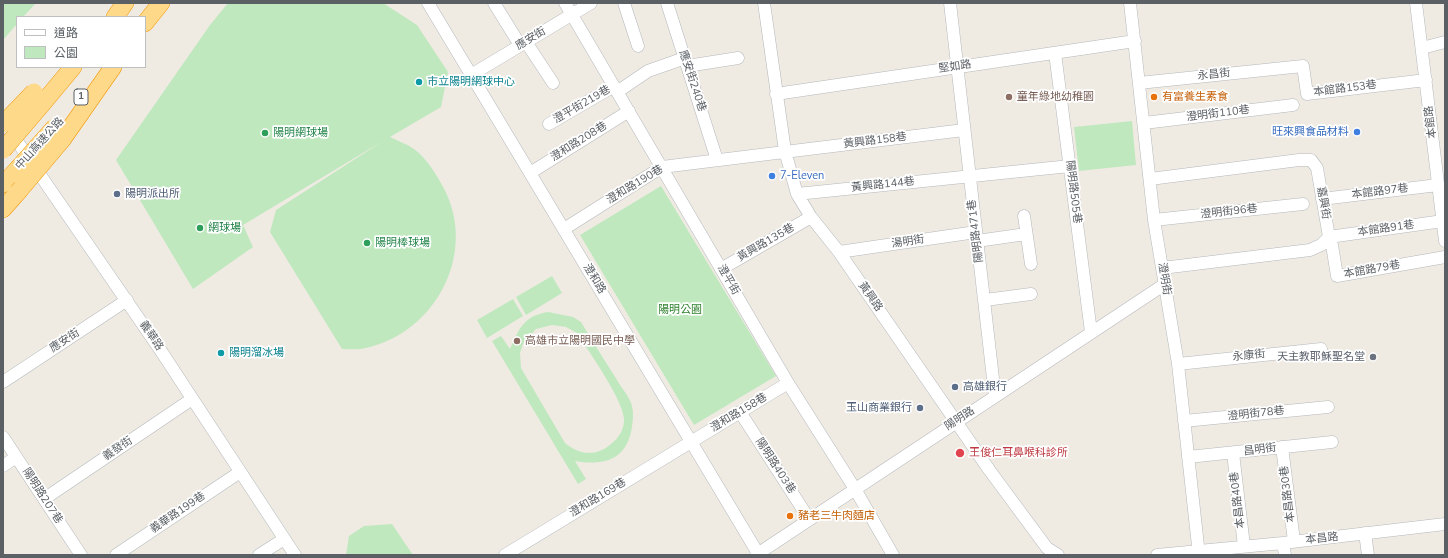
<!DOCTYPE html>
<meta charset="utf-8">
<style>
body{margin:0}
#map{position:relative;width:1448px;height:558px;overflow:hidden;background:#efebe3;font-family:"Nunito Sans","Noto Sans TC",sans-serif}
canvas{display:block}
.frame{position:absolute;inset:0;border:4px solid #5b6065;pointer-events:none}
.legend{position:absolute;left:16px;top:16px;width:130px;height:52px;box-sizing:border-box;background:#fff;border:1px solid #bdbfc1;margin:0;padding:5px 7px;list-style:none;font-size:12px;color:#5b6065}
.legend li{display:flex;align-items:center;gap:8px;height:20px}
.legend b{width:20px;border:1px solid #bdbfc1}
</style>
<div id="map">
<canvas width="1448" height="558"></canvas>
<div class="frame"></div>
<ul class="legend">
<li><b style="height:5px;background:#fff"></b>道路</li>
<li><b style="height:11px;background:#c0e8be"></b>公園</li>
</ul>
</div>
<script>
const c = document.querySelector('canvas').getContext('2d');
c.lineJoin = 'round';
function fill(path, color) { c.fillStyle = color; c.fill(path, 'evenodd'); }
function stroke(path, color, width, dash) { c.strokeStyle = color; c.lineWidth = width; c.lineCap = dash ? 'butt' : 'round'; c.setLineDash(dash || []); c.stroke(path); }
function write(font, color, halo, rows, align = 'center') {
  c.font = font + ' "Nunito Sans","Noto Sans TC",sans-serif'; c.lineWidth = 3.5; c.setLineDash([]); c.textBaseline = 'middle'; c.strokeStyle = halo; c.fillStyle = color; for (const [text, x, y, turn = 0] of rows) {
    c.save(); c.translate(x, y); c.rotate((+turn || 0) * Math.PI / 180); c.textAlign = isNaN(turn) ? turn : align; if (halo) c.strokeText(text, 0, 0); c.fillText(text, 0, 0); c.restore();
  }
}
const green = new Path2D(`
 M 3,3 L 36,3 L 23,17 L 17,17 L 17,24 L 3,40 Z
 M 228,3 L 383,3 L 417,25 L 448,72 L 441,107 L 390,137 C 398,141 407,144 414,149 C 426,158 435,172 442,185 C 479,249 438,332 366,348 C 359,350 350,349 342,349 L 270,232 L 276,210 L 383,141 L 243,225 L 253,247 L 193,289 L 116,160 L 210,25 Z
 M 1132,121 L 1136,165 L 1079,171 L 1074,127 Z
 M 661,186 L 776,376 L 694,425 L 580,235 Z
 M 552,276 L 562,293 L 526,315 L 516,297 Z
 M 513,299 L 523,316 L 487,338 L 477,320 Z
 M 548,312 L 573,317 L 581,322 C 593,342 605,361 617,380 C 621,387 628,395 631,403 C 634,410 633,420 632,427 C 627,460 604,466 575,461 L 586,479 L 578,484 L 492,341 L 501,336 L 510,349 C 519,328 524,316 548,312 ZM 552,325 L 566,327 L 577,333 C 588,351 626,403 624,422 C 623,435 612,445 602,450 C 588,456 576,452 565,443 L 521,368 L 520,353 L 523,344 L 536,329 Z
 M 392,524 L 413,555 L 346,555 L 349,536 L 364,526 Z`);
const minor = new Path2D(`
 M 428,3 L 759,555
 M 494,3 L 520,45
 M 565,3 L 788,383 L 855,489 L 893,555
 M 624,3 L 638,46
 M 667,3 L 717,160
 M 764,3 L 785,151 L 797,194 L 811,217 L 839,252 L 990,471 L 1047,548 L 1058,555
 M 950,3 L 995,396
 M 1130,3 L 1154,220 L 1178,364 L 1199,555
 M 1416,3 L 1445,241
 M 526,42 L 553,83
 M 1422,48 L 1445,42
 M 1055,53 L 1091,332
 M 687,66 L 738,58
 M 471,75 L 591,3
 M 1139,83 L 1303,66 L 1307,94 L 1426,80
 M 617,92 L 648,71 L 685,58
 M 776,94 L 1135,41
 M 1144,123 L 1293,105
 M 549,124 L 614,86
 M 10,131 L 161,351 L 295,555
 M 530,173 L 629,111
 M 1150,179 L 1299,160 L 1311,160 L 1317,168 L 1329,237 L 1321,245 L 1310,250 L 1162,268
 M 797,194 L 1070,166
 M 1322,199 L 1438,185
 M 1024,216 L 1031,264
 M 1154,220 L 1303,204
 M 564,229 L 662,167 L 964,130
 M 1329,237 L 1443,221
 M 977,241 L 1026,234
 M 1324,242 L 1332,245 L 1337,276 L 1445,257
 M 839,252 L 976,232
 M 721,269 L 811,217
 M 985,300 L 1031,294
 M 1178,364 L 1321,349
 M 3,382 L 127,300
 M 740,412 L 809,519
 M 1184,421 L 1328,407
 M 3,437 L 81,555
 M 1282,447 L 1294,541
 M 1233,453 L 1244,546
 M 1188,457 L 1332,442
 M 3,466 L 16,457
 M 44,499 L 192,399
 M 1365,533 L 1368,555
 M 1283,543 L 1285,555
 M 116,555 L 240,472
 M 259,555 L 284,539
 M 505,555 L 788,383
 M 756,555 L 1165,284
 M 1157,555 L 1283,543 L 1445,524`);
const highway = new Path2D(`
 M 115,17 L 125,3
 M 145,23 L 161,3
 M 43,103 L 73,67
 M 62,140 L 113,67
 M 3,184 L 13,174
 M 3,209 L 18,192`);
const highwayBridge = new Path2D(`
 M 3,124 L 34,92
 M 3,150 L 43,103
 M 13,174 L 55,127
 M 18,192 L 62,140`);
const markers = [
 [419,82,4,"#0f9aa8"],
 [1009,97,4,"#8d6e63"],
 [1154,97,4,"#e8710a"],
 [1357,132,4,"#3f7fe0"],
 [265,133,4,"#2e9e5b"],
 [772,176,4,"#3f7fe0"],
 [117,194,4,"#5c6f8a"],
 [200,228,4,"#2e9e5b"],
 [367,243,4,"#2e9e5b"],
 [517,341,4,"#8d6e63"],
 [221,353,4,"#0f9aa8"],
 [1373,357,4,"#6b7280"],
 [955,387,4,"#5c6f8a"],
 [920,408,4,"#5c6f8a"],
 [960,453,5,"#e0444e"],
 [790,516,4,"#e8710a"]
];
const shields = [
 [81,97,14]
];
const shieldNames = [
 ["1",81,97]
];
const streetNames = [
 ["應安街",531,39,-31],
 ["堅如路",955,67,-8],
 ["永昌街",1214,75,-6],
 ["應安街240巷",692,81,72],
 ["本館路153巷",1345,89,-7],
 ["澄平街219巷",582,105,-30],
 ["澄明街110巷",1218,114,-7],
 ["本館路",1431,122,-97],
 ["黃興路158巷",875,141,-7],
 ["澄和路208巷",579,142,-32],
 ["中山高速公路",40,144,-48],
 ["澄和路190巷",635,185,-31],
 ["黃興路144巷",883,185,-6],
 ["陽明路505巷",1073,192,83],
 ["本館路97巷",1380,192,-7],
 ["嘉興街",1323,203,80],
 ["澄明街96巷",1229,212,-6],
 ["本館路91巷",1386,229,-8],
 ["陽明路471巷",976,231,-97],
 ["湯明街",908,242,-8],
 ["黃興路135巷",766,243,-30],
 ["本館路79巷",1372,270,-10],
 ["澄和路",594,279,59],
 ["澄明街",1164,279,81],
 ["澄平街",728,280,60],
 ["黃興路",870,297,55],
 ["義華路",151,336,56],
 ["應安街",65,341,-33],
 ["永康街",1249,356,-6],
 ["澄和路158巷",739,413,-31],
 ["澄明街78巷",1256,414,-6],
 ["陽明路",960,419,-33],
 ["義發街",118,449,-34],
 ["昌明街",1260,450,-7],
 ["陽明路403巷",775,466,57],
 ["本昌路30巷",1288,494,-97],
 ["陽明路207巷",42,496,57],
 ["澄和路169巷",598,498,-31],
 ["本昌路40巷",1238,500,-97],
 ["義華路199巷",178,513,-34],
 ["本昌路",1322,539,-6]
];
const cultureNames = [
 ["市立陽明網球中心",427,82],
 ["陽明溜冰場",229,353]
];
const educationNames = [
 ["童年綠地幼稚園",1017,97],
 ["高雄市立陽明國民中學",525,341]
];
const foodNames = [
 ["有富養生素食",1162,97],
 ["豬老三牛肉麵店",798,516]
];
const shopNames = [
 ["旺來興食品材料",1349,132],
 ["7-Eleven",780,176,"left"]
];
const leisureNames = [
 ["陽明網球場",273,133],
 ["網球場",208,228],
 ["陽明棒球場",375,243]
];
const serviceNames = [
 ["陽明派出所",125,194],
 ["高雄銀行",963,387],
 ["玉山商業銀行",912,408,"right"]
];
const parkNames = [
 ["陽明公園",680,310]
];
const worshipNames = [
 ["天主教耶穌聖名堂",1365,357]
];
const healthNames = [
 ["王俊仁耳鼻喉科診所",969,453]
];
fill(green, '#c0e8be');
stroke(minor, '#b4b7bb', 13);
stroke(highway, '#f29600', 18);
stroke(minor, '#fff', 12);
stroke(highway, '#ffd98a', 17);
stroke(highwayBridge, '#f29600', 18, []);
stroke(highwayBridge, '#ffd98a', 17);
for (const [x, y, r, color] of markers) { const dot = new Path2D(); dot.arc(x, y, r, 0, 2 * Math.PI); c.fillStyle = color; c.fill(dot); stroke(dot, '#fff', 1.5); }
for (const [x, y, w] of shields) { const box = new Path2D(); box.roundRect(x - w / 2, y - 8, w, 16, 3); c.fillStyle = '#fff'; c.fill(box); stroke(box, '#5b6065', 1); }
write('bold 10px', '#5b6065', null, shieldNames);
write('11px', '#5b6065', '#fff', streetNames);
write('11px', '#0d838f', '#fff', cultureNames, 'left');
write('11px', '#785e54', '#fff', educationNames, 'left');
write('11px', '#c56008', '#fff', foodNames, 'left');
write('11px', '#366cbe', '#fff', shopNames, 'right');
write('11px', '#27864d', '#fff', leisureNames, 'left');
write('11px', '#4e5e75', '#fff', serviceNames, 'left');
write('11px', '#30822e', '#fff', parkNames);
write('11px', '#5b616d', '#fff', worshipNames, 'right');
write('11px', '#be3a42', '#fff', healthNames, 'left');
</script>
